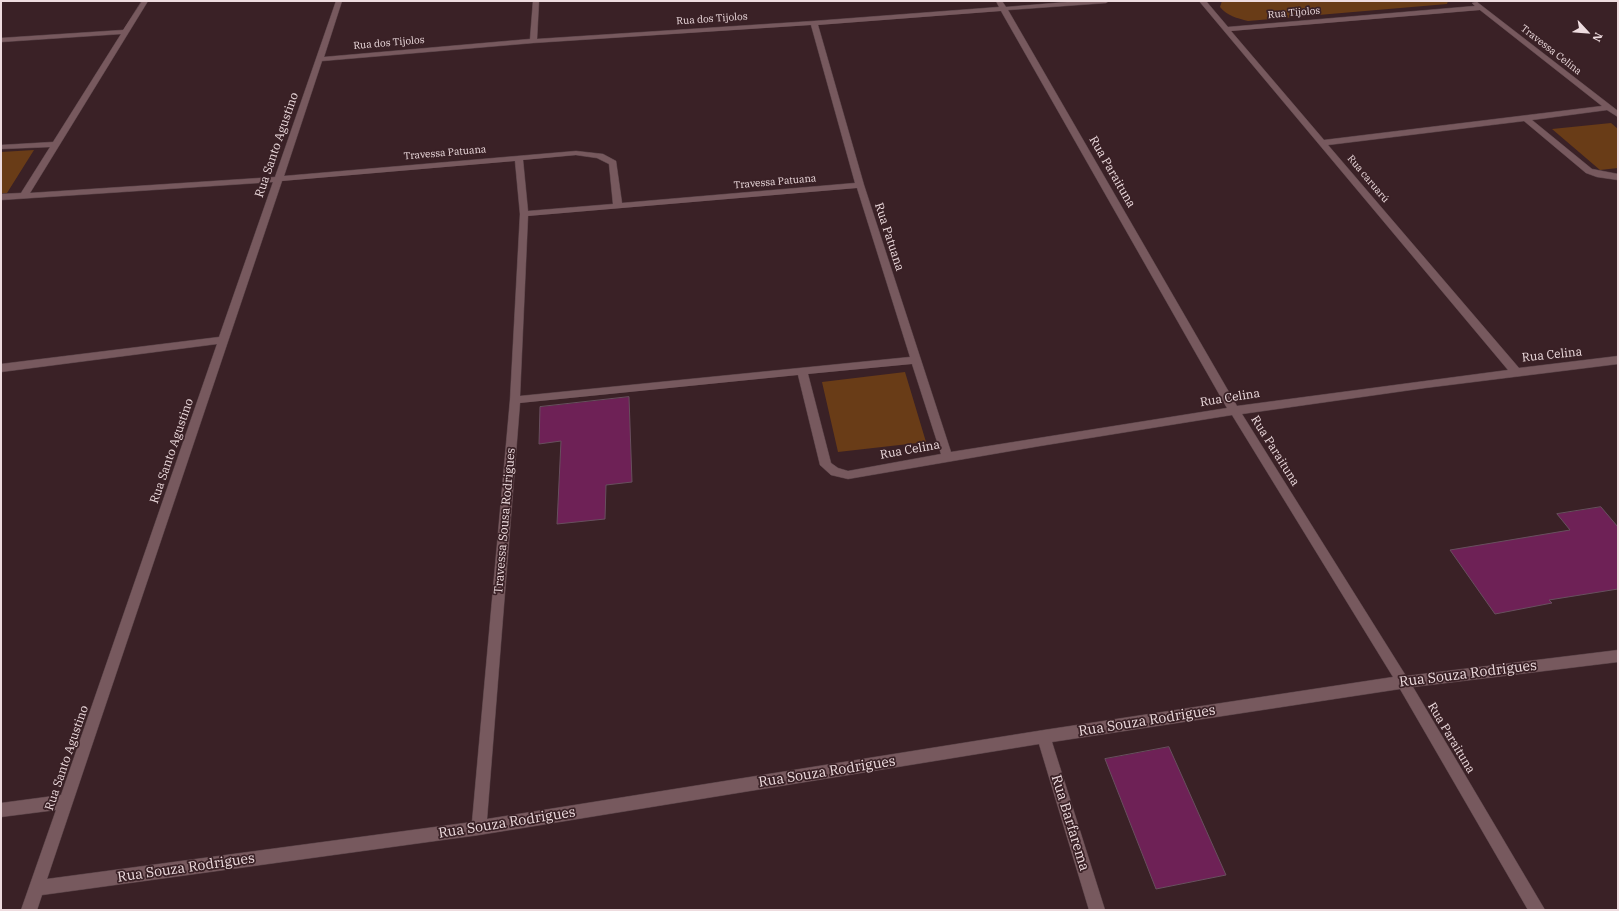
<!DOCTYPE html>
<meta charset="utf-8">
<style>
body{margin:0}
#map{position:relative;width:1619px;height:911px;overflow:hidden;background:#3a2126;font-family:"IBM Plex Serif",serif}
canvas{display:block}
.frame{position:absolute;inset:0;border:2px solid #eedcdf;pointer-events:none}
.north{position:absolute;left:1567px;top:12px;width:40px;height:40px;-webkit-text-stroke:3px #3a2126;paint-order:stroke;rotate:116deg;font-size:11px;font-weight:700;line-height:16px;text-align:center;color:#eedcdf}
.north::after{content:'';display:block;margin:auto;width:14px;height:18px;background:#eedcdf;clip-path:polygon(50% 0,100% 100%,50% 72%,0 100%)}
</style>
<div id="map">
<canvas width="1619" height="911"></canvas>
<div class="frame"></div>
<div class="north">N</div>
</div>
<script>
const c = document.querySelector('canvas').getContext('2d');
c.lineJoin = 'round';
function fill(path, color) { c.fillStyle = color; c.fill(path, 'evenodd'); }
function stroke(path, color, width, dash) { c.strokeStyle = color; c.lineWidth = width; c.lineCap = dash ? 'butt' : 'round'; c.setLineDash(dash || []); c.stroke(path); }
function write(font, color, halo, rows, align = 'center') {
  c.font = font + ' "IBM Plex Serif",serif'; c.lineWidth = 3.5; c.setLineDash([]); c.textBaseline = 'middle'; c.strokeStyle = halo; c.fillStyle = color; for (const [text, x, y, turn = 0] of rows) {
    c.save(); c.translate(x, y); c.rotate((+turn || 0) * Math.PI / 180); c.textAlign = isNaN(turn) ? turn : align; if (halo) c.strokeText(text, 0, 0); c.fillText(text, 0, 0); c.restore();
  }
}
const green = new Path2D(`
 M 1222,1 L 1448,1 L 1447,4 L 1248,21 C 1237,18 1227,16 1220,7 Z
 M 1611,123 L 1618,129 L 1618,168 L 1600,170 L 1552,129 Z
 M 34,150 L 7,193 L 1,194 L 1,152 Z
 M 905,372 L 926,442 L 838,452 L 822,382 Z`);
const building = new Path2D(`
 M 629,397 L 632,482 L 606,485 L 605,519 L 557,524 L 561,441 L 539,444 L 540,407 Z
 M 1601,507 L 1618,527 L 1618,589 L 1549,600 L 1552,603 L 1495,614 L 1450,550 L 1570,530 L 1557,514 Z
 M 1169,747 L 1226,875 L 1156,889 L 1105,759 Z`);
const minor = new Path2D(`
 M 142,1 L 148,1 L 30,193 L 275,177 L 336,1 L 342,1 L 324,57 L 530,39 L 533,1 L 539,1 L 537,39 L 814,21 L 999,7 L 996,1 L 1002,1 L 1006,7 L 1079,1 L 1109,1 L 1106,3 L 1008,10 L 1237,406 L 1508,370 L 1199,1 L 1206,1 L 1228,27 L 1475,6 L 1472,3 L 1477,2 L 1618,111 L 1618,117 L 1607,110 L 1532,120 L 1592,169 L 1618,174 L 1618,180 L 1597,177 L 1586,173 L 1524,121 L 1328,145 L 1519,368 L 1618,356 L 1618,364 L 1425,388 L 1242,414 L 1406,676 L 1618,650 L 1618,662 L 1413,687 L 1545,910 L 1528,910 L 1400,689 L 1052,742 L 1105,910 L 1089,910 L 1039,744 L 479,835 L 42,895 L 37,910 L 21,910 L 56,810 L 1,817 L 1,803 L 61,795 L 217,344 L 1,372 L 1,364 L 219,337 L 273,182 L 1,200 L 1,194 L 21,193 L 50,147 L 1,149 L 1,145 L 53,142 L 121,34 L 1,42 L 1,38 L 123,30 ZM 1480,10 L 1602,106 L 1324,140 L 1231,31 ZM 1001,11 L 1227,408 L 951,452 L 864,185 L 818,25 ZM 811,25 L 855,183 L 622,203 L 616,161 L 603,154 L 576,151 L 284,176 L 322,61 L 533,43 ZM 576,155 L 597,158 L 609,164 L 613,204 L 528,211 L 523,160 ZM 515,161 L 520,214 L 510,400 L 472,822 L 47,879 L 282,181 ZM 857,188 L 910,357 L 520,396 L 528,216 ZM 912,364 L 941,454 L 848,471 L 838,468 L 831,463 L 808,374 ZM 798,375 L 820,465 L 831,475 L 848,479 L 1040,446 L 1232,415 L 1393,677 L 1044,730 L 487,819 L 520,403 Z`);
const farStreetnames = [
 ["Rua Tijolos",1294,13,-5],
 ["Rua dos Tijolos",712,19,-4],
 ["Rua dos Tijolos",389,43,-5],
 ["Travessa Celina",1551,50,38],
 ["Travessa Patuana",445,153,-5],
 ["Rua caruarú",1368,179,50],
 ["Travessa Patuana",775,182,-5]
];
const streetNames = [
 ["Rua Santo Agustino",277,145,-71],
 ["Rua Paraituna",1112,172,60],
 ["Rua Patuana",889,237,72],
 ["Rua Celina",1552,355,-6],
 ["Rua Celina",1230,398,-9],
 ["Rua Celina",910,450,-10],
 ["Rua Santo Agustino",172,451,-71],
 ["Rua Paraituna",1275,451,58],
 ["Travessa Sousa Rodrigues",505,521,-85],
 ["Rua Paraituna",1451,738,59],
 ["Rua Santo Agustino",67,758,-71]
];
const nearStreetnames = [
 ["Rua Souza Rodrigues",1468,674,-7],
 ["Rua Souza Rodrigues",1147,721,-9],
 ["Rua Souza Rodrigues",827,772,-9],
 ["Rua Souza Rodrigues",507,823,-9],
 ["Rua Barfarema",1070,823,73],
 ["Rua Souza Rodrigues",186,868,-8]
];
fill(green, '#693c17');
fill(building, '#6e2156');
stroke(building, '#684f5e', 1);
stroke(minor, '#564045', 1);
fill(minor, '#77595e');
write('10px', '#eedcdf', '#3a2126', farStreetnames);
write('12px', '#eedcdf', '#3a2126', streetNames);
write('14px', '#eedcdf', '#3a2126', nearStreetnames);
</script>
